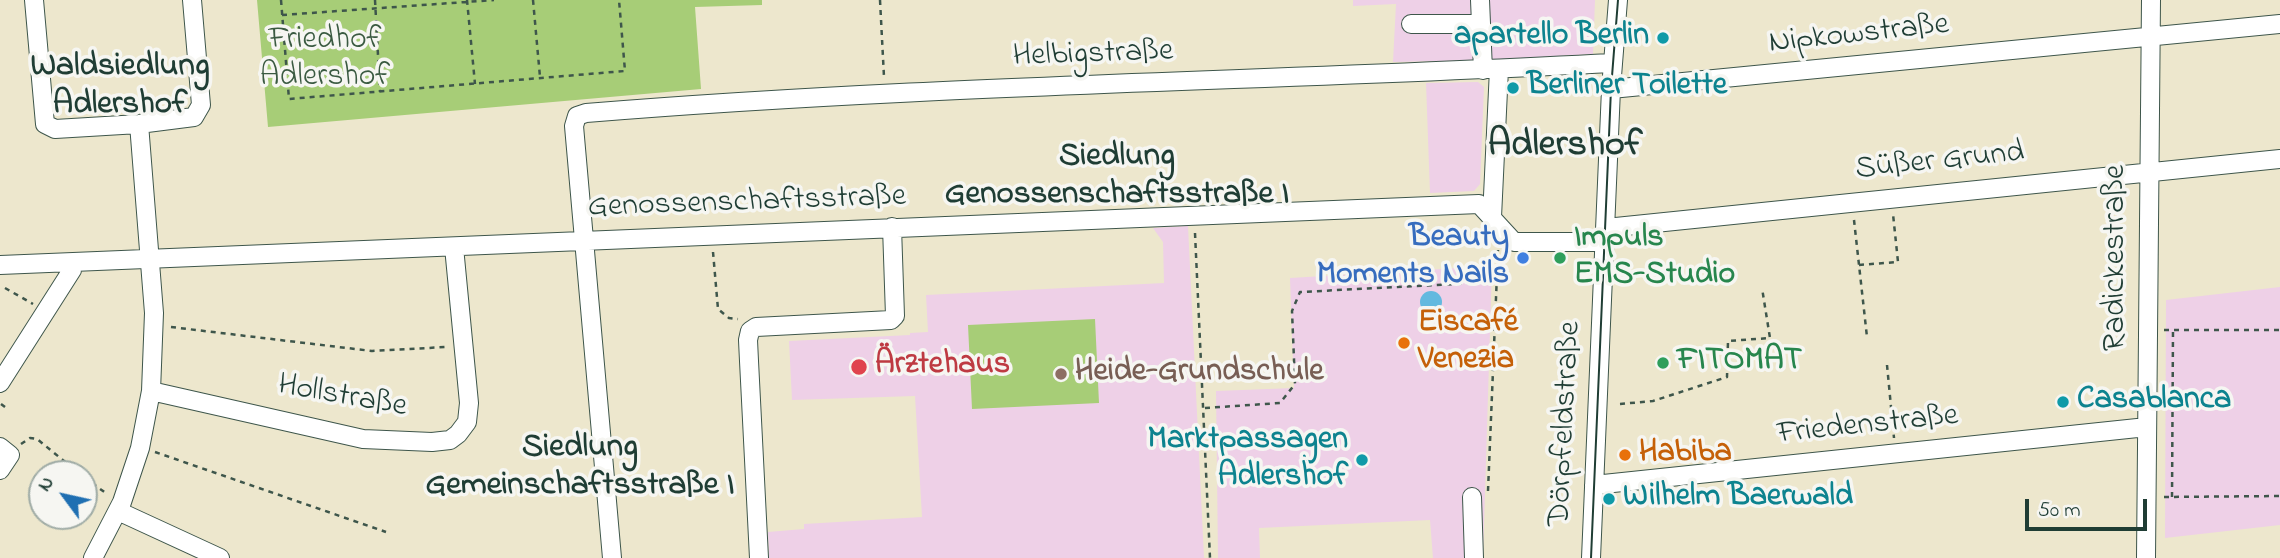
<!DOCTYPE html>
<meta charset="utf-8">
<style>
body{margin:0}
#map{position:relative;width:2280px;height:558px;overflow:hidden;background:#ede7cd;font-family:"Indie Flower",sans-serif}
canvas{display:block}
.north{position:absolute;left:28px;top:460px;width:70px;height:70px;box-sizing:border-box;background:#f6f6f2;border:2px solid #a0aca6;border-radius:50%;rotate:303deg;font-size:19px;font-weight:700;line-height:28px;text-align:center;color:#1f3d34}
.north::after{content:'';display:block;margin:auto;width:24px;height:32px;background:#1f6fb2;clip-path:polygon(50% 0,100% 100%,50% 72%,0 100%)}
.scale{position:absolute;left:2025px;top:499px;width:122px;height:32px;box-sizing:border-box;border:4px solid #1f3d34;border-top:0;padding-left:9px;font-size:21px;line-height:24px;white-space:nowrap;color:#1f3d34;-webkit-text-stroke:5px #f6f6f2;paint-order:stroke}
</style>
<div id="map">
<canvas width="2280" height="558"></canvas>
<div class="north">N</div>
<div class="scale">50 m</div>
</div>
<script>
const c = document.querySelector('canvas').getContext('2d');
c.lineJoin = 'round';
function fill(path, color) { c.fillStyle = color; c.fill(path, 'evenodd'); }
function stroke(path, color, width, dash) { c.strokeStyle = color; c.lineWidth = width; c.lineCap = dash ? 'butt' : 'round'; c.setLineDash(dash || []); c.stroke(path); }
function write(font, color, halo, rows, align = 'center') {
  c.font = font + ' "Indie Flower",sans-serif'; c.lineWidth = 7; c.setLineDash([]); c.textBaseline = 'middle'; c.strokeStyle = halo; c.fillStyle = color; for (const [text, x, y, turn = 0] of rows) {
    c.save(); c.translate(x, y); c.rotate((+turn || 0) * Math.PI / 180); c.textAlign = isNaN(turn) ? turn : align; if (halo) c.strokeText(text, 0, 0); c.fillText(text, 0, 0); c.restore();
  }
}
const built = new Path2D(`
 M 1353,0 L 1595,0 L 1593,54 L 1494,60 L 1393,62 L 1396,4 L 1353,6 Z
 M 1478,82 L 1484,87 L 1480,184 L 1474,191 L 1430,193 L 1426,83 Z
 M 1188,226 L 1204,558 L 769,558 L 768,532 L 804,529 L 804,524 L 922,517 L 915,396 L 792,400 L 789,341 L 910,335 L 910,333 L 928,332 L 926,295 L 1164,283 L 1163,242 L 1153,228 Z
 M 1492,266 L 1483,558 L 1433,558 L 1430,520 L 1259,528 L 1260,558 L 1218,558 L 1216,391 L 1294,388 L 1290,278 Z
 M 2280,287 L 2280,525 L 2165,538 L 2166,300 Z`);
const green = new Path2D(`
 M 257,0 L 762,0 L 762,5 L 695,7 L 701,89 L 268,127 Z
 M 1095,319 L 1099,403 L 972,409 L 968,325 Z`);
const water = new Path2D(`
 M1420 302a11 11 0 1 1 22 0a11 11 0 1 1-22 0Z`);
const path = new Path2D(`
 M 281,0 L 289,99 L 625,71 L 619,0
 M 375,0 L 380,92
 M 467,0 L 475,84
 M 533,0 L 540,77
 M 880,0 L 884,77
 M 282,15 L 494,0
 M 1854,220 L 1867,337
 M 1195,233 L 1210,558
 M 713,252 L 718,309 L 729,318 L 738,319
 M 1859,265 L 1898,262 L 1893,214
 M 5,288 L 33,304
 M 171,327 L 372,351 L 446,347
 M 2164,330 L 2280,330
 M 1887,365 L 1894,438
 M 1,404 L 5,407
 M 1620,404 L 1653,401 L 1727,377 L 1728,341 L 1770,338 L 1762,288
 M 1205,408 L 1280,403 L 1295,384 L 1292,311 L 1300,292 L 1496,282
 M 21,444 L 30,438 L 37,439 L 80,474
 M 155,452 L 386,532
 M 84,477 L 107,494
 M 1488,491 L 1498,250
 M 2164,497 L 2280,496
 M 2172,497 L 2173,330`);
const minor = new Path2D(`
 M 34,0 L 45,124 L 55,129 L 139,124 L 194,117 L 201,105 L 192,0
 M 1480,0 L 1483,70
 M 1411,24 L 1481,24
 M 1611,89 L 2280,24
 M 1492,217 L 1499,69
 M 1606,228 L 2280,159
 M 0,265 L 1479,204 L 1514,242 L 1605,242
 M 0,383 L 72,270 L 72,263
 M 151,391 L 363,439 L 432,442 L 450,440 L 458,434 L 467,422 L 469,403 L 454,247
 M 0,447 L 10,455 L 0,470
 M 1594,485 L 2147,427
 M 1472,497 L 1474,558
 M 118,511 L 220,558
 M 93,558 L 122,502 L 140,448 L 151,391 L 154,313 L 139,124
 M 612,558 L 574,126 L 577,116 L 586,113 C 928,85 1271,81 1612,63
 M 759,558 L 749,361 L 748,340 L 750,331 L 756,327 L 891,320 L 895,316 L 892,227
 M 1591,558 L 1611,89 L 1618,0
 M 2146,558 L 2151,0`);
const tram = new Path2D(`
 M 1591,558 L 1611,89 L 1618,0`);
const markers = [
 [1663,38,7,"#0f9aa8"],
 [1513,88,7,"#0f9aa8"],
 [1523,258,7,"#3f7fe0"],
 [1560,258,7,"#2e9e5b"],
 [1404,343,7,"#e8710a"],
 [1663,363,7,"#2e9e5b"],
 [859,367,9,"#e0444e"],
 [1061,374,7,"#8d6e63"],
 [2063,402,7,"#0f9aa8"],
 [1625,455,7,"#e8710a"],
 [1362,460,7,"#0f9aa8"],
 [1609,499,7,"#0f9aa8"]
];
const streetNames = [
 ["Nipkowstraße",1859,36,-6],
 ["Helbigstraße",1093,56,-2],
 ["Süßer Grund",1940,163,-6],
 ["Genossenschaftsstraße",747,204,-2],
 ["Radickestraße",2118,258,-90],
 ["Hollstraße",342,398,10],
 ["Dörpfeldstraße",1567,424,-87],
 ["Friedenstraße",1868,427,-6]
];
const cultureNames = [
 ["apartello Berlin",1649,38,"right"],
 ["Berliner Toilette",1527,88],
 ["Casablanca",2077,402],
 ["Marktpassagen",1348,442,"right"],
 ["Adlershof",1348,479,"right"],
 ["Wilhelm Baerwald",1623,499]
];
const parkNames = [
 ["Friedhof",325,42],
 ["Adlershof",325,79]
];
const shopNames = [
 ["Beauty",1509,240],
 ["Moments Nails",1509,277]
];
const leisureNames = [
 ["Impuls",1574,240],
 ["EMS-Studio",1574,277],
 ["FITOMAT",1677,363]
];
const foodNames = [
 ["Eiscafé",1418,325],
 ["Venezia",1418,362],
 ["Habiba",1639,455]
];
const healthNames = [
 ["Ärztehaus",875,367]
];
const educationNames = [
 ["Heide-Grundschule",1075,374]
];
const neighbourhoodNames = [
 ["Waldsiedlung",120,69],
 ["Adlershof",120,107],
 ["Siedlung",1117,159],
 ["Genossenschaftsstraße I",1117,197],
 ["Siedlung",580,450],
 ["Gemeinschaftsstraße I",580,488]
];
const districtNames = [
 ["Adlershof",1565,148]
];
fill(built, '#eed0e7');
fill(green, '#a7cd77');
fill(water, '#63b9df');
stroke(minor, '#3e564b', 20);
stroke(path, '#3e564b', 2.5, [5, 5]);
stroke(minor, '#fff', 18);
stroke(tram, '#1f3d34', 2);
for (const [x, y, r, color] of markers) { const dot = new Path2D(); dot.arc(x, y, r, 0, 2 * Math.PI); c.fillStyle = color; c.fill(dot); stroke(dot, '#f6f6f2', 2.5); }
write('32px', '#1f3d34', '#f6f6f2', streetNames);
write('bold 32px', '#0d838f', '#f6f6f2', cultureNames, 'left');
write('32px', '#3a5a41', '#f6f6f2', parkNames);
write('bold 32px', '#366cbe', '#f6f6f2', shopNames, 'right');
write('bold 32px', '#27864d', '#f6f6f2', leisureNames, 'left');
write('bold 32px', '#c56008', '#f6f6f2', foodNames, 'left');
write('bold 32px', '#be3a42', '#f6f6f2', healthNames, 'left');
write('bold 32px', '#785e54', '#f6f6f2', educationNames, 'left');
write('bold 33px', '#1f3d34', '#f6f6f2', neighbourhoodNames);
write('bold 38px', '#1f3d34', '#f6f6f2', districtNames);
</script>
